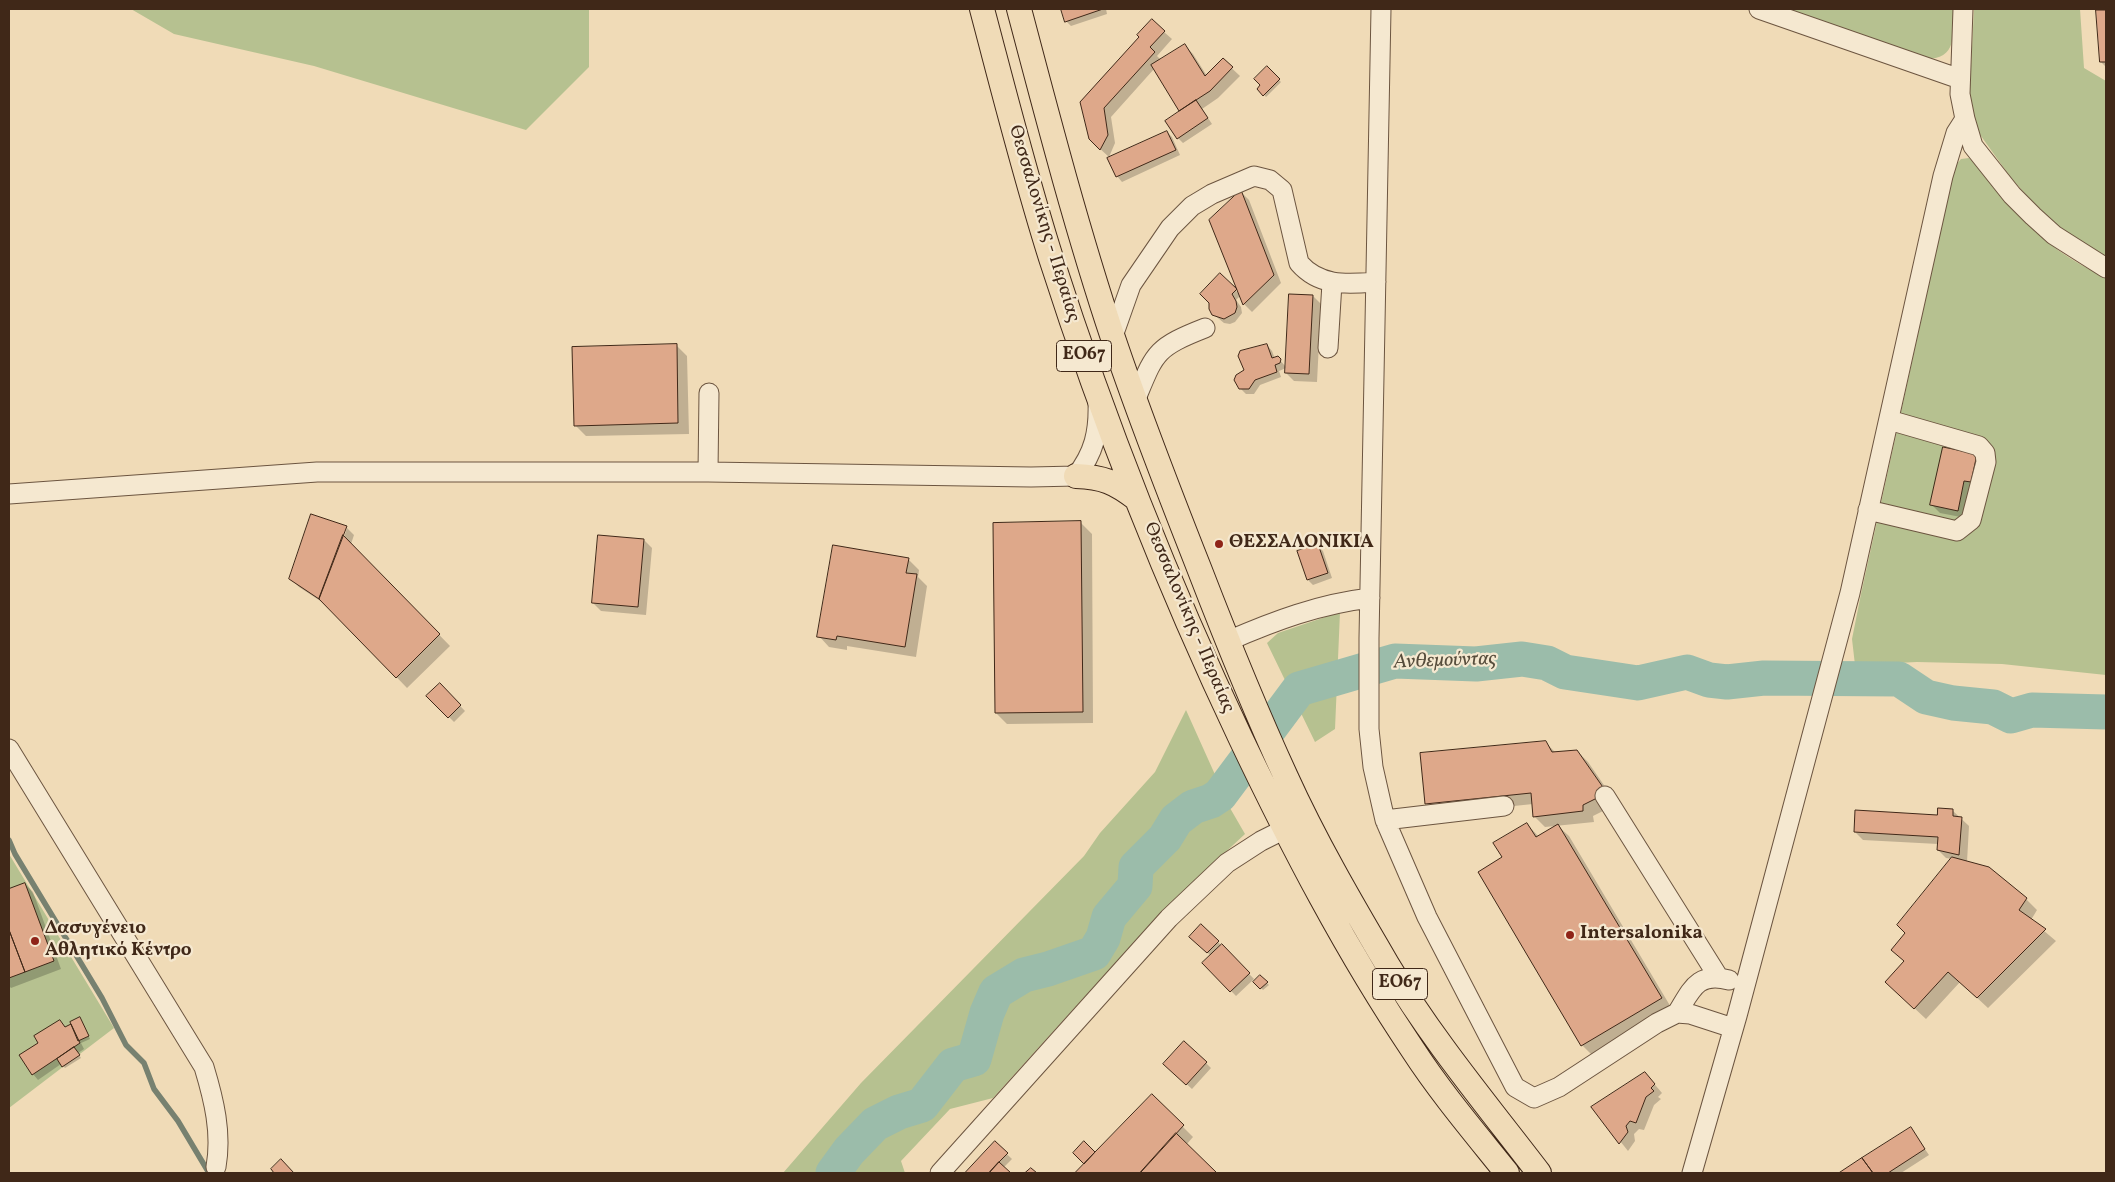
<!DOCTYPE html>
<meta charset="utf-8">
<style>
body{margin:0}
#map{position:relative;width:2115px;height:1182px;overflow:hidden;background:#f0dbb7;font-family:Vollkorn,serif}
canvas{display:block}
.frame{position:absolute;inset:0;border:10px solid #402818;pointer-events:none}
</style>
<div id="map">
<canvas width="2115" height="1182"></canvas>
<div class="frame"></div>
</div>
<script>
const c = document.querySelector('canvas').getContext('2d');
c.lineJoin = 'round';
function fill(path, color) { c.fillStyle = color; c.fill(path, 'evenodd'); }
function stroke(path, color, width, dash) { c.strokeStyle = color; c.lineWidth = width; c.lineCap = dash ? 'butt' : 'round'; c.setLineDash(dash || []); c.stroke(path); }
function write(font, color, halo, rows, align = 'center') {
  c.font = font + ' Vollkorn,serif'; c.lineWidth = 4.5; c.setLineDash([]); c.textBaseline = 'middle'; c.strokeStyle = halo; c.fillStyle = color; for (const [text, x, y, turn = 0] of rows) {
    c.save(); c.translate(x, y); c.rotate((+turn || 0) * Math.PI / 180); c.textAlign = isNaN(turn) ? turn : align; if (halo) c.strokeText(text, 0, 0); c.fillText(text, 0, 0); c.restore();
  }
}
const green = new Path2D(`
 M 131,9 L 589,9 L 589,67 L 526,130 L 314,66 L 174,34 Z
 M 1778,9 L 1953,9 C 1953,36 1958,60 1923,59 Z
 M 1974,9 L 2080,9 L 2084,68 L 2106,81 L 2106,259 L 2066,233 L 2038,208 L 2011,178 L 1976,129 L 1969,105 Z
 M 1969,158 C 1989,174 2001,196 2018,214 C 2043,241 2072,263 2106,277 L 2106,675 L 2002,664 L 1917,662 L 1855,665 L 1852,639 L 1861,594 L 1955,166 L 1961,159 Z
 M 1340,612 L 1335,729 L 1315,742 L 1267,643 L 1278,633 Z
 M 1186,710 L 1230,808 L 1245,834 L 1163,910 L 993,1098 L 950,1109 L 901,1161 L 905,1173 L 783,1173 L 861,1083 L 1084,856 L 1100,833 L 1155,772 Z
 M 9,854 L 114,1028 L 9,1108 Z`);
const shadow = new Path2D(`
 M 1062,9 L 1106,9 L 1107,14 L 1071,26 L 1066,21 Z
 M 2106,11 L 2106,67 L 2101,62 L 2098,12 Z
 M 1164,32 L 1172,39 L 1157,56 L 1161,60 L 1185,46 L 1193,54 L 1207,76 L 1223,60 L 1240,76 L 1218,98 L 1202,109 L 1212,124 L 1183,143 L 1178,138 L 1181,111 L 1154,69 L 1111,117 L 1115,143 L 1109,157 L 1098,147 L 1082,102 Z
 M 1267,68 L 1281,82 L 1266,97 L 1259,89 Z
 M 1167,132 L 1172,137 L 1180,155 L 1122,182 L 1117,176 Z
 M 1241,192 L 1249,200 L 1281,283 L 1252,312 L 1244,304 L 1240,296 L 1236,300 L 1241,307 L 1242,313 L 1235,322 L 1230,324 L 1224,323 L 1213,314 L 1220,275 L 1240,295 Z
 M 1313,296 L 1321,304 L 1317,382 L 1294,381 L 1286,373 L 1286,368 L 1279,371 L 1281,377 L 1260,385 L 1254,394 L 1246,394 L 1240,388 L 1246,370 L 1267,345 L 1272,351 L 1275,359 L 1278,358 L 1286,367 Z
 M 676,345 L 687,356 L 689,434 L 586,436 L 575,425 Z
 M 1976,455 L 1984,463 L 1966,518 L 1940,513 L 1932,505 Z
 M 1081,523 L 1092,534 L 1093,723 L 1007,724 L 996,713 Z
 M 347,528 L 354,535 L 351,544 L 450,646 L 407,688 L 328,606 L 299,587 L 291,579 L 342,536 L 344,537 Z
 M 644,540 L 652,548 L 646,615 L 601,611 L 593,603 Z
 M 1318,546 L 1323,551 L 1332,578 L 1313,585 L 1308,580 Z
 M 908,559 L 919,570 L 918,577 L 927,586 L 916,657 L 847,646 L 847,650 L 829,647 L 819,636 Z
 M 440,685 L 465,711 L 454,722 L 428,696 Z
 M 1545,742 L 1556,753 L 1577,751 L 1588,762 L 1617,804 L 1593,816 L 1594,822 L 1545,827 L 1534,816 L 1533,804 L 1437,814 L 1426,803 Z
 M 1952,810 L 1969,826 L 1967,862 L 1989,868 L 2026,899 L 2037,910 L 2031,920 L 2056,941 L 1988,1008 L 1960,982 L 1926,1019 L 1897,992 L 1905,962 L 1892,950 L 1907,934 L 1952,859 L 1946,858 L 1938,850 L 1938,844 L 1863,840 L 1855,832 L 1938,817 Z
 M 1527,824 L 1539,837 L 1558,826 L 1569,836 L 1672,1009 L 1593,1056 L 1582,1045 L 1503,858 Z
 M 25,884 L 33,892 L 61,969 L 11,988 L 9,986 L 9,890 Z
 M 1191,937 L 1218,942 L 1254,979 L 1236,996 L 1204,963 L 1211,956 Z
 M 1260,976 L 1269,985 L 1263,990 L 1255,982 Z
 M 80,1019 L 90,1039 L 81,1043 L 84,1049 L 78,1053 L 81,1058 L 65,1068 L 61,1064 L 38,1080 L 33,1074 L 40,1044 L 60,1021 L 66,1028 Z
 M 1206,1063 L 1211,1068 L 1192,1089 L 1170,1069 Z
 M 1645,1073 L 1662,1093 L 1658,1097 L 1661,1099 L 1654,1105 L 1644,1130 L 1639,1129 L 1634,1134 L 1635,1141 L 1628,1151 L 1593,1107 Z
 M 1152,1096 L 1193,1137 L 1186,1145 L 1215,1173 L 1076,1173 L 1086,1164 L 1084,1143 L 1095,1154 Z
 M 1911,1129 L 1929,1155 L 1901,1173 L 1841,1173 Z
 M 995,1143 L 1012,1159 L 1003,1168 L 1009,1173 L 966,1173 Z`);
const stream = new Path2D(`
 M 9,840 L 15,854 L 102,998 L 126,1045 L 144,1063 L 154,1089 L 178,1121 L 209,1173`);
const river = new Path2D(`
 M 833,1173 L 849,1151 L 875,1124 L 899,1112 L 922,1105 L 953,1065 L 974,1059 L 987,1013 L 996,992 L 1024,975 L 1048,969 L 1094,953 L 1103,938 L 1109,917 L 1135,886 L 1136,867 L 1165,838 L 1176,820 L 1193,807 L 1211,801 L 1220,795 L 1299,689 L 1395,661 L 1476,664 L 1522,659 L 1547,663 L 1565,672 L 1638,683 L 1687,672 L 1709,680 L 1727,682 L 1764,678 L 1899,679 L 1926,697 L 1953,703 L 1993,707 L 2011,716 L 2032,710 L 2106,712`);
const building = new Path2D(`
 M 1061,9 L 1103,9 L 1065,22 Z
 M 2096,10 L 2106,10 L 2106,62 L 2100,62 Z
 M 1152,19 L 1165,31 L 1150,47 L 1155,52 L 1104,108 L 1108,135 L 1100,150 L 1089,139 L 1080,102 L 1139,37 L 1137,35 Z
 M 1185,44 L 1205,76 L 1223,58 L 1233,67 L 1210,91 L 1179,111 L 1151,65 Z
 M 1267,66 L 1280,79 L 1263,96 L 1257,89 L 1260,85 L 1254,79 Z
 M 1196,100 L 1208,118 L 1177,139 L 1165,121 Z
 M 1167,131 L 1176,150 L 1116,177 L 1107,158 Z
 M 1241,190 L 1274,275 L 1243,305 L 1209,220 Z
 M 1220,273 L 1237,289 L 1232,294 L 1236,301 L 1237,307 L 1235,313 L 1224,319 L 1212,315 L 1209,309 L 1209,303 L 1200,294 Z
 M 1289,294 L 1313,295 L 1309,374 L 1285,373 Z
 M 677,344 L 678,423 L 574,426 L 572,347 Z
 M 1267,344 L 1272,358 L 1278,356 L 1281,359 L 1280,363 L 1275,365 L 1277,372 L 1255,380 L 1249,389 L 1239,389 L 1234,380 L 1236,375 L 1244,370 L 1238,356 L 1240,351 Z
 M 1943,447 L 1977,454 L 1971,482 L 1964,481 L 1958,511 L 1930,505 Z
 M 311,514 L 347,526 L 319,599 L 289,579 Z
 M 1081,521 L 1083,712 L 995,713 L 993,523 Z
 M 343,535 L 440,634 L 396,678 L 319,599 Z
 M 598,535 L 644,539 L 638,607 L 592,603 Z
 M 1318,544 L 1328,573 L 1307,580 L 1297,551 Z
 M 833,545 L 909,558 L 906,573 L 917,574 L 905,647 L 837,636 L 836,640 L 817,637 Z
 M 440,683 L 461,705 L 448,718 L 426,696 Z
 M 1546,741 L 1552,752 L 1577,750 L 1607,793 L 1583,805 L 1583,811 L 1533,817 L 1531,793 L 1425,804 L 1420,753 Z
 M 1938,808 L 1953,809 L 1953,816 L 1962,817 L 1959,855 L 1937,850 L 1938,837 L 1854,832 L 1855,810 L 1937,815 Z
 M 1527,823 L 1536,837 L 1558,824 L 1662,998 L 1581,1046 L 1478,872 L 1502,857 L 1493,843 Z
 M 1952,857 L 1989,867 L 2027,898 L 2019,910 L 2046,929 L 1977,998 L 1948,972 L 1914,1009 L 1885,982 L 1904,961 L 1891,950 L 1905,933 L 1897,925 Z
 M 25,883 L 54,961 L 25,972 L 9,930 L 9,889 Z
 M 1201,924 L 1219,941 L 1207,953 L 1189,937 Z
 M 9,930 L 25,972 L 9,978 Z
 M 1222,944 L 1250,973 L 1230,992 L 1202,963 Z
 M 1260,975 L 1268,982 L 1260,989 L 1253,982 Z
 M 80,1017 L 89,1036 L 78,1041 L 70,1022 Z
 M 60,1020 L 65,1027 L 71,1024 L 80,1043 L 32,1075 L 19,1055 L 38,1043 L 34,1036 Z
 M 1184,1041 L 1207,1062 L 1186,1085 L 1163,1064 Z
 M 74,1047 L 80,1055 L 62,1067 L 57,1059 Z
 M 1645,1072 L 1655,1084 L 1651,1088 L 1654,1091 L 1646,1097 L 1636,1123 L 1630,1121 L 1626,1126 L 1628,1132 L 1619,1144 L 1591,1107 Z
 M 1152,1094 L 1184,1125 L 1141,1172 L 1140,1173 L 1075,1173 Z
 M 1911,1127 L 1925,1149 L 1888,1173 L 1873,1173 L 1862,1158 Z
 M 1176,1133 L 1217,1173 L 1143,1173 L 1141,1172 Z
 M 995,1141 L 1008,1153 L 999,1162 L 989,1173 L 965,1173 Z
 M 1084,1141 L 1095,1152 L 1084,1164 L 1073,1153 Z
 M 1862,1158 L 1873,1173 L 1839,1173 Z
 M 281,1159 L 294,1173 L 274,1173 L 271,1169 Z
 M 999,1162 L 1011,1173 L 989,1173 Z
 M 1031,1168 L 1037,1173 L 1025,1173 Z`);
const minor = new Path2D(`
 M 1381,9 L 1369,638 L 1369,729 L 1373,767 L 1385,820 L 1427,917 L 1515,1087 L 1534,1098 L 1559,1087 L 1657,1023 L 1677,1013 L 1690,1014 L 1733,1028
 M 1759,9 L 1960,79
 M 1963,9 L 1960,94 L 1965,119 L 1973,146 L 2012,195 L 2033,216 L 2054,235 L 2106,268
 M 1113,336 L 1131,285 L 1170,228 L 1192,206 L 1212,194 L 1254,176 L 1270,180 L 1282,190 L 1299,263 C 1320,287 1347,284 1376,282
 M 1328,348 L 1332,283
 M 1135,401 C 1155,353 1154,348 1205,328
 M 708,472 L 709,393
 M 9,494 L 317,472 L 708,472 L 1031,477 L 1076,476 C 1094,453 1099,432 1098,403
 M 1868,510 L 1957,531 L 1971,520 L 1986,462 L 1985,453 L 1979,446 L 1889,420
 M 1228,641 C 1274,621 1319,604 1370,598
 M 9,749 L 204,1067 C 214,1100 222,1133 216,1167
 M 1605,796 L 1719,978
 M 1385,820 L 1504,806
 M 1677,1013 C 1692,989 1697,972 1729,980
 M 940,1173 L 1169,918 L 1227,863 L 1261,841 L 1285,829
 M 1692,1173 L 1737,1016 L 1850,593 L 1943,176 L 1956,133 L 1965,119`);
const major = new Path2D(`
 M 982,9 C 1004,92 1025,176 1051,258 C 1104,423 1167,583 1241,739 C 1292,846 1347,952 1413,1050 C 1441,1093 1475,1133 1507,1173
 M 1019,9 C 1048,119 1077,230 1113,338 C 1139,415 1169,492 1199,568 C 1226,638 1254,708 1286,777 C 1315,841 1351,903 1387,964 C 1431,1038 1487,1105 1539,1173
 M 1076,476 C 1103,477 1115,482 1137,499`);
const markers = [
 [1219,544,5,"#8f2418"],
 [1570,935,5,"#8f2418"],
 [35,941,5,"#8f2418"]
];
const shields = [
 [1084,356,55],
 [1400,984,55]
];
const shieldNames = [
 ["ΕΟ67",1084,356],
 ["ΕΟ67",1400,984]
];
const streetNames = [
 ["Θεσσαλονίκης - Περαίας",1043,224,73],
 ["Θεσσαλονίκης - Περαίας",1188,618,67]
];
const poiNames = [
 ["ΘΕΣΣΑΛΟΝΙΚΙΑ",1229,544],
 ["Δασυγένειο",45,930],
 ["Αθλητικό Κέντρο",45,952],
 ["Intersalonika",1580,935]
];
const waterNames = [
 ["Ανθεμούντας",1445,662,-2]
];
fill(green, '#b6c190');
fill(shadow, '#0003');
stroke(stream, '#778170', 5.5);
stroke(river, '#9bbcaa', 35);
fill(building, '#dea88a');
stroke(building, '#402818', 1);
stroke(minor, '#6c5540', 21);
stroke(major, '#402818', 26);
stroke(minor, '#f5e8d0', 19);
stroke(major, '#f0dbb7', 24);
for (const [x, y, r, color] of markers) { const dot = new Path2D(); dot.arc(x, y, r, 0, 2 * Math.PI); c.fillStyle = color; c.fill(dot); stroke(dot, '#f5e8d0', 2); }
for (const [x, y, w] of shields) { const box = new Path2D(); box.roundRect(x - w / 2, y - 15.5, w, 31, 4); c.fillStyle = '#f5e8d0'; c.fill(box); stroke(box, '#402818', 1); }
write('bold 18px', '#402818', null, shieldNames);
write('19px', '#402818', '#f5e8d0', streetNames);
write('bold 19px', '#402818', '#f5e8d0', poiNames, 'left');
write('italic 20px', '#574d3c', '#f5e8d0', waterNames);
</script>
